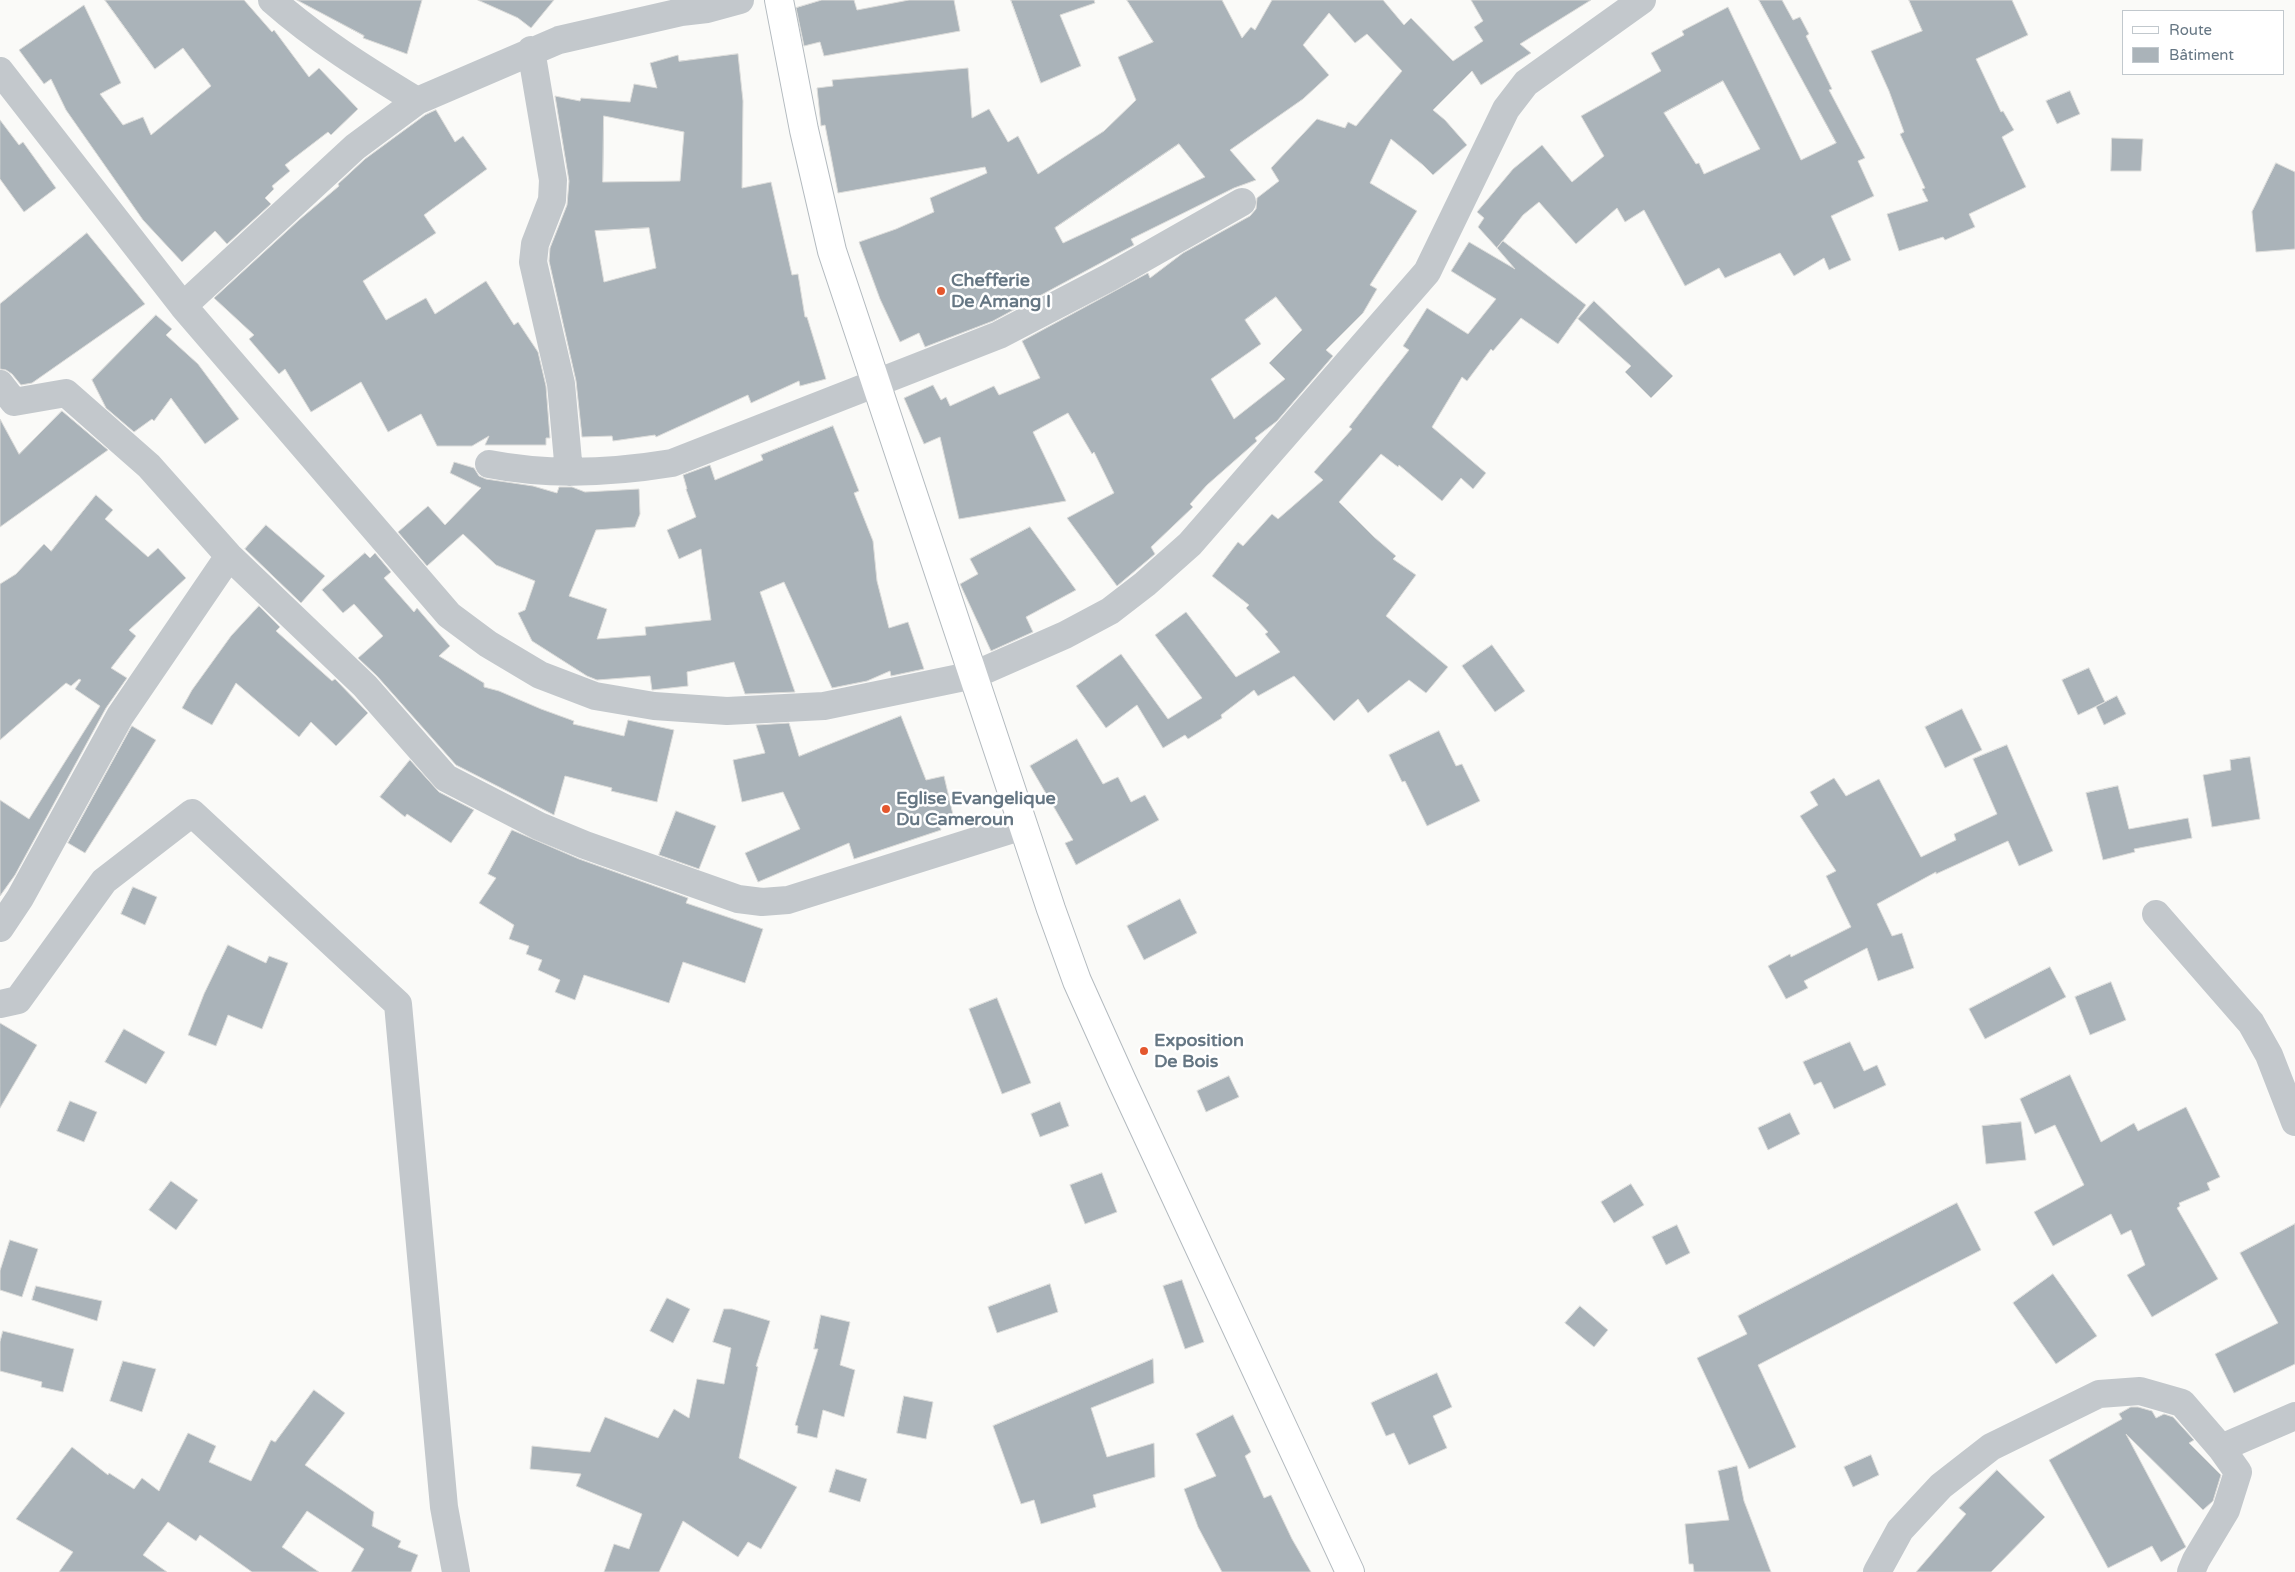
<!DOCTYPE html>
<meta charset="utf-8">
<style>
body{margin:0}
#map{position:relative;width:2295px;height:1572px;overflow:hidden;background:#fafaf8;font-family:"Varela Round",sans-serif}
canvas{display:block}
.legend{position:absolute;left:2122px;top:10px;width:162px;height:65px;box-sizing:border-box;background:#fff;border:1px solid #c1c8cd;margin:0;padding:6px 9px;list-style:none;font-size:15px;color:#657683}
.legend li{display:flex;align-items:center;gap:10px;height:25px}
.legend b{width:25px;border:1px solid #c1c8cd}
</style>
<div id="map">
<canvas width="2295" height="1572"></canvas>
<ul class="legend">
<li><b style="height:6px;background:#fff"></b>Route</li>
<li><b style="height:14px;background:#aab3b9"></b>Bâtiment</li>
</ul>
</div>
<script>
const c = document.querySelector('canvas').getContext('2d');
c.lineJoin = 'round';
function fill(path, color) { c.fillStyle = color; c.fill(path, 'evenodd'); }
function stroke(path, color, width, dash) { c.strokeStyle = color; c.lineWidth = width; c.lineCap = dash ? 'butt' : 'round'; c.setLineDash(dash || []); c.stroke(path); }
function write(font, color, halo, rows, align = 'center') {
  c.font = font + ' "Varela Round",sans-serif'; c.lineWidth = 5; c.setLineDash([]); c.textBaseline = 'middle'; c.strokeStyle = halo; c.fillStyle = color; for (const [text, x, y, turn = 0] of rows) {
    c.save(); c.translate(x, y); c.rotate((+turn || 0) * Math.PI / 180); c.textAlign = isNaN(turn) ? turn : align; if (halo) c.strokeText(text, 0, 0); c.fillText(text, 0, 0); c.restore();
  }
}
const building = new Path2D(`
 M 105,0 L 244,0 L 272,32 L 274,30 L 309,77 L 319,68 L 358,109 L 331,135 L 328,132 L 285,165 L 290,171 L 272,186 L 274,189 L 265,198 L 271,204 L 227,244 L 215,231 L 182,262 L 143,220 L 66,110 L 51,79 L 44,84 L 19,50 L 84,5 L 121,83 L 100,94 L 123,125 L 143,117 L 151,135 L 211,86 L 183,48 L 155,69 Z
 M 297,0 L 422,0 L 407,54 L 363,38 L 364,36 Z
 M 478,0 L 554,0 L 531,28 L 518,18 Z
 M 822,0 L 854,0 L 857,10 L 909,0 L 954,0 L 960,31 L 824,56 L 820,42 L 804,46 L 796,8 Z
 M 1011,0 L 1094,0 L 1095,3 L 1060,15 L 1081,66 L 1041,83 Z
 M 1127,0 L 1222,0 L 1242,38 L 1251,27 L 1255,30 L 1272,0 L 1383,0 L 1404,25 L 1411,18 L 1453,61 L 1483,41 L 1474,27 L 1483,21 L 1471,0 L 1591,0 L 1520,44 L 1531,53 L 1481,85 L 1472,71 L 1433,110 L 1445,120 L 1467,145 L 1433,175 L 1423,165 L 1391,139 L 1370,183 L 1417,211 L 1370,285 L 1377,289 L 1363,313 L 1326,350 L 1333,356 L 1277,421 L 1255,438 L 1257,441 L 1207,485 L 1190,504 L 1193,507 L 1151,547 L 1155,554 L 1117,586 L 1067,518 L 1114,493 L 1094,452 L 1092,454 L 1068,413 L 1033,432 L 1066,501 L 959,519 L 940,437 L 924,444 L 904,398 L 933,385 L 941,400 L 946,397 L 950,406 L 994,386 L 999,395 L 1040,378 L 1022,341 L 1148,273 L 1150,278 L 1183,253 L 1250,216 L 1256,209 L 1257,198 L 1279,181 L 1271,168 L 1317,119 L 1345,128 L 1348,122 L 1356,126 L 1402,71 L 1367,34 L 1355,43 L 1329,13 L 1303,45 L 1329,75 L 1303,99 L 1230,150 L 1256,180 L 1234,188 L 1131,239 L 1134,245 L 993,321 L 925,347 L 919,333 L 900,342 L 880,299 L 859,242 L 896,229 L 934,212 L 930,198 L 987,173 L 985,167 L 838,193 L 825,125 L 821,126 L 817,88 L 833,86 L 832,80 L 968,68 L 972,118 L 989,109 L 1008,142 L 1018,136 L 1038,174 L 1104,131 L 1136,100 L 1118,57 L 1153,42 ZM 1179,144 L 1205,177 L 1063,243 L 1055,228 ZM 1276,297 L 1302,330 L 1269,363 L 1285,379 L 1234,419 L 1211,379 L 1261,344 L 1245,320 Z
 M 1759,0 L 1782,0 L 1793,20 L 1800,17 L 1809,34 L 1806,36 L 1832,89 L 1829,90 L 1865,158 L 1858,161 L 1874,196 L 1831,216 L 1851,260 L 1829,270 L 1824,258 L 1794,276 L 1780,253 L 1725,278 L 1719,268 L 1685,286 L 1644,210 L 1625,222 L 1617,208 L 1576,244 L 1539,202 L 1523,215 L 1497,248 L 1478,227 L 1484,218 L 1477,212 L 1513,169 L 1542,145 L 1572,182 L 1604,156 L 1581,116 L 1661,71 L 1651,53 L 1684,35 L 1682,31 L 1728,7 L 1801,160 L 1836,143 ZM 1723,81 L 1760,149 L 1704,174 L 1699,163 L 1696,164 L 1664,113 Z
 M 1909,0 L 2012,0 L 2028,35 L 1976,59 L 2001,112 L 2003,111 L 2014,130 L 2002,137 L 2026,187 L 1969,214 L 1975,227 L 1945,240 L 1943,237 L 1899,251 L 1887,214 L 1928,201 L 1922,189 L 1925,188 L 1900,134 L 1904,132 L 1889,91 L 1871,51 L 1922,31 Z
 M 738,54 L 743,101 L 742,188 L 771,182 L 792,275 L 798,274 L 805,317 L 807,317 L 826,379 L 800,386 L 799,381 L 751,403 L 748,395 L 656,437 L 655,435 L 613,441 L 612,436 L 582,437 L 576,381 L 549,261 L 550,248 L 567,205 L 569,181 L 555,96 L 580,101 L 581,98 L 630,102 L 634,84 L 657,88 L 650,63 L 678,55 L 679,61 ZM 604,116 L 684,132 L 680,181 L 603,182 ZM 649,228 L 656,268 L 604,282 L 595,231 Z
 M 2070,91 L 2080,114 L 2057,124 L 2046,101 Z
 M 436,110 L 455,142 L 463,136 L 487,169 L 424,215 L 436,233 L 363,281 L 386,320 L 426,298 L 435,314 L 486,281 L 514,325 L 518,322 L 538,352 L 546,386 L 550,438 L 546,438 L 546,445 L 485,445 L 489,436 L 472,446 L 437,446 L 421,414 L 388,432 L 361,382 L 311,412 L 285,369 L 279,374 L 249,339 L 254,335 L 214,298 L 299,220 L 339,186 L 338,184 L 365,159 L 425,115 Z
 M 0,120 L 19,145 L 23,142 L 56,188 L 24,212 L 0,179 Z
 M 2112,138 L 2143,139 L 2141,171 L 2111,171 Z
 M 2276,163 L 2295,172 L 2295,249 L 2256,252 L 2252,212 Z
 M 87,233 L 145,304 L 32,383 L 21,385 L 12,374 L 6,370 L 0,369 L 0,304 Z
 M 1503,241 L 1586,305 L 1558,344 L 1521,318 L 1493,351 L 1491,349 L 1467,381 L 1462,377 L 1432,427 L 1486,473 L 1473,489 L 1461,478 L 1442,501 L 1399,465 L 1398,467 L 1381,454 L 1339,502 L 1374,537 L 1396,556 L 1393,559 L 1416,575 L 1386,616 L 1448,667 L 1426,693 L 1409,680 L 1368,713 L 1358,699 L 1334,721 L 1294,676 L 1258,696 L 1254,690 L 1221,715 L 1222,718 L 1188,739 L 1185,735 L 1163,748 L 1137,705 L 1106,728 L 1076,686 L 1121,654 L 1168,719 L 1202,698 L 1155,635 L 1186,612 L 1236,677 L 1280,652 L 1265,634 L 1268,632 L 1246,608 L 1249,605 L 1212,576 L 1238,542 L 1243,546 L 1272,514 L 1278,519 L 1323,480 L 1314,472 L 1352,429 L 1349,427 L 1409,350 L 1403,346 L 1427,308 L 1468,334 L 1496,299 L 1451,271 L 1469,242 L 1515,269 L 1497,248 Z
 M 1594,301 L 1673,376 L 1651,398 L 1625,372 L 1631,366 L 1578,319 Z
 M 156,315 L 172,329 L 166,335 L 198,364 L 239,419 L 205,444 L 171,398 L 154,421 L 152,419 L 134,432 L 106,408 L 92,380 Z
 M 62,411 L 108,450 L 0,527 L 0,419 L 19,454 Z
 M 833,426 L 859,491 L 854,493 L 873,541 L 877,581 L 889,628 L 908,622 L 924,669 L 891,676 L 890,671 L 867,681 L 832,688 L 784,582 L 760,592 L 795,692 L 745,694 L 734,662 L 687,672 L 688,686 L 652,690 L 650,676 L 597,680 L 587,676 L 532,641 L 518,613 L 525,610 L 535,581 L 496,565 L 463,534 L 427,566 L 398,532 L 428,506 L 445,525 L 481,488 L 450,473 L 454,462 L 474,468 L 479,476 L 486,479 L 533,486 L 557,493 L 559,487 L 572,487 L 585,492 L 639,489 L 640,514 L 635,527 L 596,530 L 569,596 L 607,609 L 597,639 L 646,635 L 645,627 L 711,620 L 701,549 L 679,559 L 667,530 L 696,517 L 686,489 L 687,489 L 683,475 L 710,465 L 715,480 L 763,460 L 761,455 Z
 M 96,495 L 113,510 L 105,519 L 148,557 L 158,548 L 186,578 L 129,630 L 136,636 L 111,668 L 127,678 L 106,708 L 15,875 L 0,896 L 0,800 L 29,819 L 100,706 L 75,689 L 81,680 L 79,679 L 71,686 L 66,683 L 0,740 L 0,584 L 16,574 L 44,544 L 51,551 Z
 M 266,525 L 325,576 L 301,603 L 245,549 Z
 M 1030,527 L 1076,590 L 1026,617 L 1033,632 L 991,651 L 960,584 L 978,574 L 970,559 Z
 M 365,553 L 370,558 L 375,553 L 391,572 L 384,578 L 414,612 L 417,608 L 450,646 L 439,656 L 484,683 L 484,687 L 499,691 L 541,709 L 574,721 L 573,724 L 624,736 L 628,720 L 674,730 L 657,802 L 611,791 L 612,788 L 565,776 L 554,815 L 456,765 L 377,676 L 358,658 L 383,636 L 354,604 L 343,613 L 322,590 Z
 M 259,606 L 280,627 L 276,631 L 332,681 L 335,679 L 368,713 L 336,746 L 311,722 L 299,737 L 236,683 L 212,725 L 182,708 L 192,690 L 231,636 Z
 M 1492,645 L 1525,691 L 1495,712 L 1462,666 Z
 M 2089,668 L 2105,702 L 2078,715 L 2062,680 Z
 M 2117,696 L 2126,714 L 2104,725 L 2096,707 Z
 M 1962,709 L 1982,750 L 1945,768 L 1925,727 Z
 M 901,716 L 926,780 L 944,776 L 954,819 L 939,822 L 941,830 L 854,859 L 849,843 L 758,882 L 745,853 L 800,829 L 783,792 L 742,802 L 733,760 L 765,753 L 756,725 L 789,723 L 799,756 Z
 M 132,726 L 156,740 L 85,853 L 68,843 Z
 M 1439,731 L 1456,766 L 1462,764 L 1480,801 L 1427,826 L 1405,781 L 1402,782 L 1389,755 Z
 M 1077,739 L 1103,784 L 1118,777 L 1131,802 L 1145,795 L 1159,820 L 1076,865 L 1065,843 L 1073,840 L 1030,766 Z
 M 2007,745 L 2053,851 L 2019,866 L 2008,841 L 1936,874 L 1936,872 L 1877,904 L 1892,936 L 1902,933 L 1914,968 L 1878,981 L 1867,948 L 1804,981 L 1808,988 L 1786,999 L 1768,966 L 1790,954 L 1791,957 L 1851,927 L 1826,876 L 1836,871 L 1800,816 L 1818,805 L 1810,792 L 1834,778 L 1846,796 L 1879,779 L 1921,857 L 1956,840 L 1954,834 L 1997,814 L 1973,759 Z
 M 2250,757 L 2260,819 L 2212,827 L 2203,775 L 2231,770 L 2230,760 Z
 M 410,760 L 439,792 L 474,810 L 451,843 L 407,814 L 405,817 L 380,797 Z
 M 2118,786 L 2129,829 L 2188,818 L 2192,838 L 2134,849 L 2135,852 L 2103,860 L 2086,793 Z
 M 676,811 L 716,826 L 699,869 L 659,855 Z
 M 512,830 L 579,859 L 688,898 L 686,903 L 763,929 L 745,983 L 683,962 L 669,1003 L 584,975 L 575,1000 L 555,992 L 560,980 L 538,970 L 542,960 L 526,954 L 529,946 L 509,939 L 514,925 L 479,903 L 496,878 L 488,874 Z
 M 133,887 L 157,897 L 145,925 L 121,914 Z
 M 1180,899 L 1197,933 L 1144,960 L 1127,926 Z
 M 228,945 L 266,963 L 269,956 L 288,963 L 262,1029 L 228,1015 L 216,1046 L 188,1035 L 204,994 Z
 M 2050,967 L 2066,997 L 1985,1039 L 1969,1009 Z
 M 2111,982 L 2126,1020 L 2090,1035 L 2075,997 Z
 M 997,998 L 1031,1083 L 1002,1094 L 969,1009 Z
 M 0,1023 L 37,1045 L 0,1108 Z
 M 124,1029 L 165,1052 L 146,1084 L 105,1062 Z
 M 1850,1042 L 1864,1071 L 1877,1065 L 1886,1085 L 1834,1109 L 1821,1082 L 1814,1085 L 1803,1062 Z
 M 2070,1075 L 2101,1142 L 2134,1123 L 2138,1131 L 2186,1107 L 2220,1177 L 2207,1183 L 2210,1190 L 2179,1203 L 2180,1206 L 2177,1208 L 2218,1279 L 2152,1317 L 2127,1275 L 2145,1265 L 2131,1230 L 2121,1235 L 2111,1214 L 2053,1246 L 2034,1212 L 2084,1185 L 2055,1125 L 2035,1134 L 2020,1099 Z
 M 1229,1076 L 1239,1097 L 1206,1112 L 1197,1091 Z
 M 70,1101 L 97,1112 L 84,1142 L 57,1131 Z
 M 1060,1102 L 1069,1126 L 1040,1137 L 1031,1114 Z
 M 1790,1113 L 1800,1134 L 1768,1150 L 1758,1128 Z
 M 2021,1122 L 2026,1160 L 1986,1164 L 1982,1126 Z
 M 1102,1173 L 1117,1212 L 1085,1224 L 1070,1185 Z
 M 171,1181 L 198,1200 L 176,1230 L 149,1210 Z
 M 1631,1184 L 1644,1205 L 1614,1223 L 1601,1202 Z
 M 1957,1203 L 1981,1250 L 1758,1365 L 1796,1447 L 1749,1469 L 1697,1358 L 1747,1334 L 1738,1316 Z
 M 2295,1224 L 2295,1364 L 2234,1393 L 2215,1354 L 2278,1323 L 2240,1253 Z
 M 1677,1225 L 1690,1253 L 1666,1265 L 1652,1237 Z
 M 10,1240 L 38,1249 L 22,1297 L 0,1290 L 0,1271 Z
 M 2053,1274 L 2097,1336 L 2056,1364 L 2013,1303 Z
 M 1182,1280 L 1204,1342 L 1185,1349 L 1163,1286 Z
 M 1050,1284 L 1058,1312 L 997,1333 L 988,1307 Z
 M 36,1286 L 102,1301 L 97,1321 L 32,1300 Z
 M 667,1298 L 690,1309 L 673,1343 L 650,1331 Z
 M 1580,1306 L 1608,1330 L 1594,1347 L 1565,1323 Z
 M 724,1309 L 732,1309 L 770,1321 L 756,1366 L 758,1367 L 739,1458 L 797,1487 L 761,1549 L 748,1542 L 738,1557 L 683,1521 L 659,1572 L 604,1572 L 614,1544 L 629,1549 L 642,1514 L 576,1486 L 581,1474 L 530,1469 L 532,1446 L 590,1452 L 605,1417 L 658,1438 L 674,1409 L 689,1418 L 697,1379 L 724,1384 L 731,1348 L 713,1342 Z
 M 821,1315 L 850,1322 L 840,1365 L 855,1370 L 844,1417 L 823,1410 L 817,1438 L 797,1433 L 798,1426 L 795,1425 L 818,1349 L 814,1349 Z
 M 3,1331 L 74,1349 L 63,1392 L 41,1387 L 42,1382 L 0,1371 L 0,1342 Z
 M 1153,1359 L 1154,1383 L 1091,1408 L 1107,1457 L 1154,1443 L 1155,1477 L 1093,1495 L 1096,1507 L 1041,1524 L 1034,1500 L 1021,1504 L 993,1426 Z
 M 123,1361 L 156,1369 L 142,1412 L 110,1401 Z
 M 1437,1373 L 1452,1407 L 1433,1416 L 1447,1448 L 1409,1465 L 1394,1433 L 1386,1436 L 1371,1403 Z
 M 314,1390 L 345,1413 L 305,1465 L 374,1512 L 372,1526 L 401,1541 L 398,1547 L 418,1555 L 411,1572 L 351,1572 L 364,1549 L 307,1511 L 282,1547 L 319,1572 L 252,1572 L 200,1535 L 196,1541 L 168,1522 L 143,1555 L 167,1572 L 59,1572 L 73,1552 L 16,1519 L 72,1447 L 108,1475 L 109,1473 L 134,1489 L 142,1478 L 159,1491 L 188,1433 L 216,1446 L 209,1462 L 251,1481 L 271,1440 L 275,1442 Z
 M 904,1396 L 933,1402 L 926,1439 L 897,1433 Z
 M 2131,1407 L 2138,1407 L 2152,1411 L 2156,1418 L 2164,1414 L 2173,1417 L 2194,1440 L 2189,1443 L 2221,1475 L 2213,1501 L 2203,1510 L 2126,1434 L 2186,1547 L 2161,1562 L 2152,1546 L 2108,1568 L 2049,1460 L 2122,1419 L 2119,1414 Z
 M 1233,1415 L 1251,1452 L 1245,1456 L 1264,1498 L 1271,1495 L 1292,1539 L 1311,1572 L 1222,1572 L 1198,1527 L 1184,1489 L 1216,1476 L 1196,1434 Z
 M 1871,1455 L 1879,1475 L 1853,1487 L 1844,1467 Z
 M 1737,1466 L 1744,1501 L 1771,1572 L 1694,1572 L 1693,1564 L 1689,1564 L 1685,1524 L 1729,1520 L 1718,1471 Z
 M 836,1469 L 867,1479 L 860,1502 L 829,1492 Z
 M 1997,1470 L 2045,1517 L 1991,1572 L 1916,1572 L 1966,1514 L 1959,1508 Z`);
const minor = new Path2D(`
 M 272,0 C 316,39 366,70 417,101
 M 531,50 L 553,180 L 552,200 L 535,244 L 533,262 L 561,384 L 569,472
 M 0,71 L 183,306 L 449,615 L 488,644 L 540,675 L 595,696 L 654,706 L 727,711 L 824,706 L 974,675 L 1065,635 L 1110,611 L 1145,584 L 1190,544 L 1427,272 L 1506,109 L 1526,83 L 1642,0
 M 183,306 L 355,147 L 417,101 L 559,40 L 681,12 L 707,9 L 740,0
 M 0,384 L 14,402 L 66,393 L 149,466 L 229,556 L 365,686 L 446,778 L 539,826 L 585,845 L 738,899 L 762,902 L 788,900 L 1023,826
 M 489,464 C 550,476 611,473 672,463 L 999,335 L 1110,277 L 1242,202
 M 2156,914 L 2251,1023 L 2269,1055 L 2295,1122
 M 0,928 L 20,898 L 120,716 L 229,556
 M 0,1004 L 18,1000 L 104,881 L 192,813 L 398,1004 L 444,1507 L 456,1572
 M 2221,1448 L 2295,1416
 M 1877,1572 L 1900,1530 L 1941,1486 L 1991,1447 L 2099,1394 L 2140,1391 L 2182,1403 L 2221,1448 L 2238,1472 L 2226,1510 L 2196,1560 L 2191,1572`);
const secondary = new Path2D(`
 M 779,0 L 804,130 L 832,251 L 1051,909 L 1077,981 L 1122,1081 L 1350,1572`);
const markers = [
 [941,291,5,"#e4572e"],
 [886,809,5,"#e4572e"],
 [1144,1051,5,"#e4572e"]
];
const poiNames = [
 ["Chefferie",951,281],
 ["De Amang I",951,302],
 ["Eglise Evangelique",896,799],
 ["Du Cameroun",896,820],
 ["Exposition",1154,1041],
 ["De Bois",1154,1062]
];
fill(building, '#aab3b9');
stroke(building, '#dcdcda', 1);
stroke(secondary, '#b3babf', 30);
stroke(minor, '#c3c8cc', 28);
stroke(secondary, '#fff', 28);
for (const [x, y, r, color] of markers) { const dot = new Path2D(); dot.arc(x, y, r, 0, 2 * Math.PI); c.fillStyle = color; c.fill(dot); stroke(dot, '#fff', 2); }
write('bold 18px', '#657683', '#fff', poiNames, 'left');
</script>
